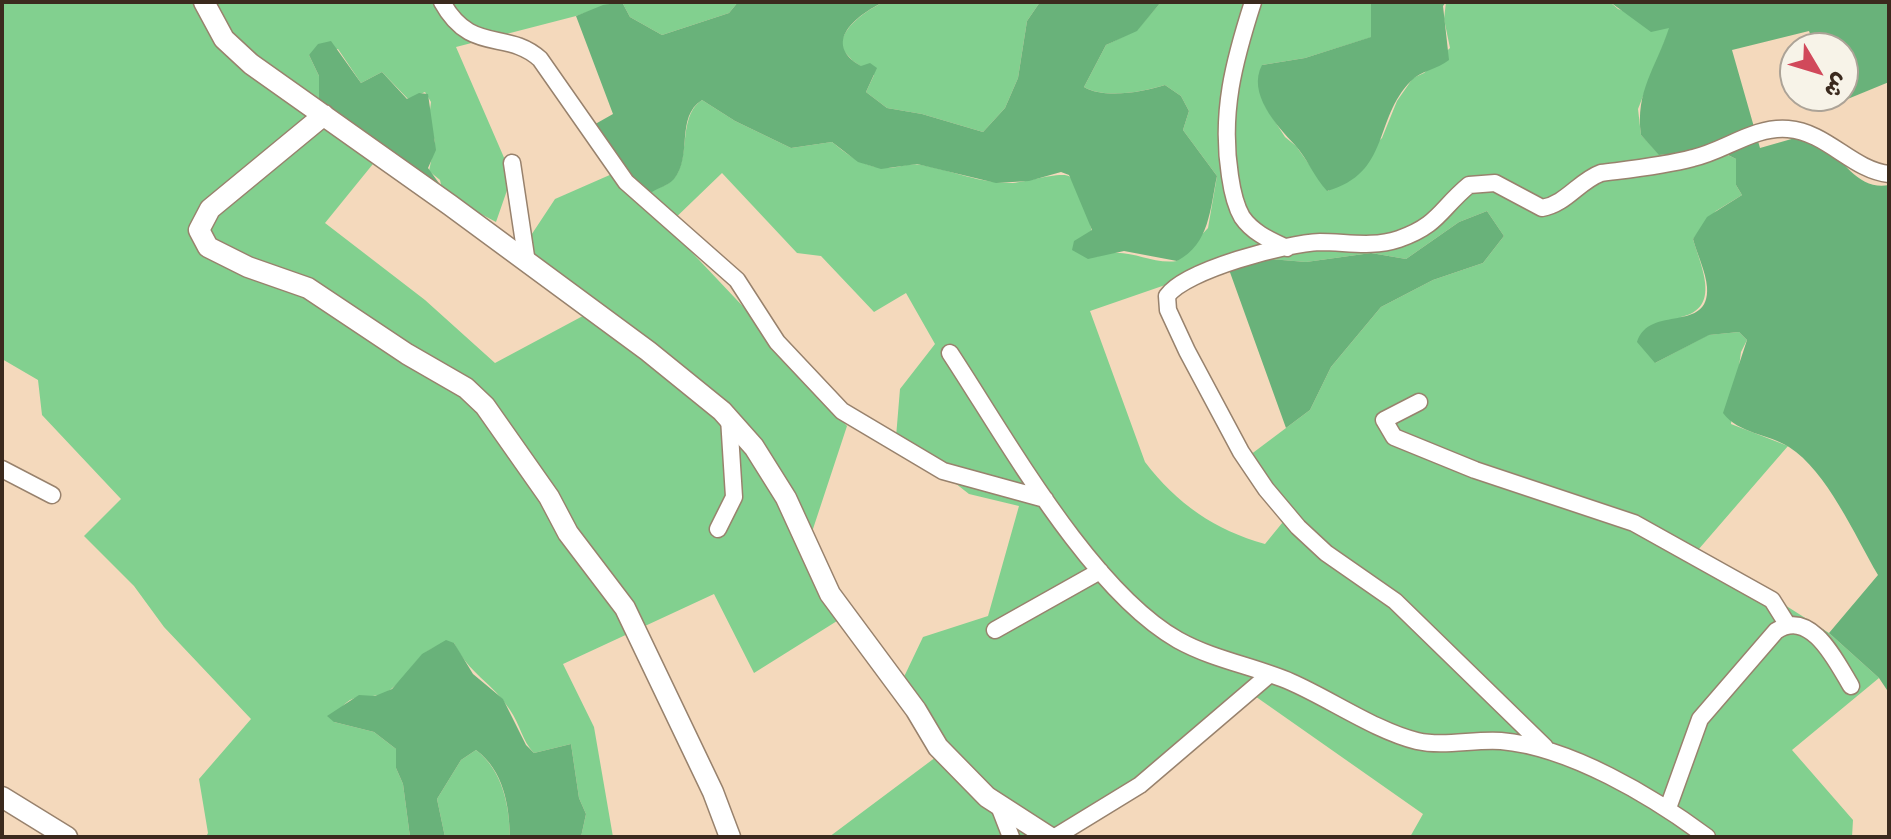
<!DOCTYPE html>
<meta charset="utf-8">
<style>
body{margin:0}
#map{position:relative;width:1891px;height:839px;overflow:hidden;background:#f4d9bc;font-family:Itim,"Playpen Sans Arabic",sans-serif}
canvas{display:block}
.frame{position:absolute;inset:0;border:4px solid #3b2a1e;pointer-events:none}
.north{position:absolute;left:1779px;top:32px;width:80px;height:80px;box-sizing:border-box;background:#f7f3e8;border:2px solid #aca397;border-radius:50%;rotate:128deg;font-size:22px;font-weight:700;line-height:32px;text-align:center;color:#3b2a1e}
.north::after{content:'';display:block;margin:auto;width:28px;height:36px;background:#d1495b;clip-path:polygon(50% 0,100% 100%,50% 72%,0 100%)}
</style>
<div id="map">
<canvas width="1891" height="839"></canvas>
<div class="frame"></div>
<div class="north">ش</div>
</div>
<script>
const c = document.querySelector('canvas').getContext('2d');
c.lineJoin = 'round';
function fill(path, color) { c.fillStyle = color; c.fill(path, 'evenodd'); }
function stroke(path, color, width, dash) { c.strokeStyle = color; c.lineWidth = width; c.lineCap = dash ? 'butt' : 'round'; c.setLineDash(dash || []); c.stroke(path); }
const green = new Path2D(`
 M 2,2 L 616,2 L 576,16 L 456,47 L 512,176 L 496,222 L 443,194 L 440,180 L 429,171 L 435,142 L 429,118 L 431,102 L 425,92 L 408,99 L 382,72 L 361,83 L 338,49 L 309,55 L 319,76 L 319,99 L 377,159 L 325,223 L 425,300 L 495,363 L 594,310 L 520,252 L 555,199 L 612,174 L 658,188 C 699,177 672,120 702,100 L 735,121 L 791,148 L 832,142 C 849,156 863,167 886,168 C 898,168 910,162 922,165 C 953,171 979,183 1011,183 C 1023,183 1064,170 1070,177 C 1086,197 1093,232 1096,257 C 1126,244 1148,265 1177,261 L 1208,228 L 1217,176 L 1183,130 L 1189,111 L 1181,96 L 1165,85 C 1143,92 1105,99 1084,87 L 1106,45 L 1137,30 L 1161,2 L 1371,2 L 1372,37 L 1305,58 L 1262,65 L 1265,106 L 1285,137 L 1296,146 L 1328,191 L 1382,138 L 1397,101 L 1413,78 L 1424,73 L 1450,48 L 1444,19 L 1446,2 L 1610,2 L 1618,9 L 1670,28 L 1638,109 L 1641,135 L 1660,155 C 1687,152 1710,145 1736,159 L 1736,185 L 1742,195 L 1716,211 L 1693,239 C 1701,267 1722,308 1681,317 L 1655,363 L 1708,335 L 1739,332 L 1747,340 L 1741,352 L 1731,424 L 1788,446 L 1698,550 L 1829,633 L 1879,678 L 1792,750 L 1853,820 L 1852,837 L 1410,837 L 1423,814 L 1252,694 L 1185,748 L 1043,837 L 829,837 L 940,754 L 902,681 L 923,637 L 988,616 L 1019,506 L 969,494 L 896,437 L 900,389 L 935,344 L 906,293 L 874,312 L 821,256 L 797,253 L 722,173 L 667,226 L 752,316 L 847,426 L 809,541 L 837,621 L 754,673 L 714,594 L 563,664 L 594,727 L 613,837 L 581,837 L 586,814 L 579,798 L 571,744 L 534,753 C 522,741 520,724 510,710 C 493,683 468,673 454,643 C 415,646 416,671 390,690 C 369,705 350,683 334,722 L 374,732 L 396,749 L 396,768 L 403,784 L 410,837 L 206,837 L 208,833 L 199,779 L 251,719 L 164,627 L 134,586 L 84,536 L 121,499 L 42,415 L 38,380 L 2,359 ZM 1487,211 L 1504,236 L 1483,263 L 1433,280 L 1381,307 L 1331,367 L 1310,410 L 1242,461 L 1287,517 L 1265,544 C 1215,530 1177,504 1145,462 L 1090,311 L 1226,264 L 1270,259 L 1306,262 L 1371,253 L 1406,259 L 1459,222 Z
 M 622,2 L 738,2 L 729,13 L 662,35 L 630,17 Z
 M 884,2 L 1040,2 L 1027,21 L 1018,78 L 1005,108 L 983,132 L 922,114 L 887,108 L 866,92 L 874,75 L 853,61 L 841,48 C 841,27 867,10 884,2 Z
 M 476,750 C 503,771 509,805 510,837 L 445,837 L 437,799 L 461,760 Z`);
const forest = new Path2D(`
 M 622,2 L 630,17 L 662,35 L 729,13 L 738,2 L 884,2 C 856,15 821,43 861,66 L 870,63 L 877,68 L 866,92 L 887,108 L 922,114 L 983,132 L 1005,108 L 1018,78 L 1027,21 L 1040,2 L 1161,2 L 1137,31 L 1106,45 L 1084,87 C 1104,99 1144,92 1165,85 L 1181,96 L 1189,111 L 1183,130 L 1217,176 C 1210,208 1210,244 1177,261 L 1124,251 L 1088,259 L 1072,250 L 1074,241 L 1092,230 L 1069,175 L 1061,172 L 1029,181 L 996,183 L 917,164 L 881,169 L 858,162 L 832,142 L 791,148 L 735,121 L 702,100 C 675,117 693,156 674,179 C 668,186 660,187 652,192 L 643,189 L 590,127 L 613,114 L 576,16 L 603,5 Z
 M 1371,2 L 1446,2 L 1443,6 L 1449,60 C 1438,69 1420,71 1411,81 C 1373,119 1391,173 1327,191 C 1314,177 1307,158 1295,145 C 1276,125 1247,93 1262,65 L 1305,58 L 1371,37 Z
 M 1610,2 L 1889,2 L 1889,82 L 1833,105 L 1830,96 L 1843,96 L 1843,48 L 1815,48 L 1809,31 L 1732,50 L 1760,148 L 1795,138 L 1829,143 C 1841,163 1862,191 1889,185 L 1889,693 L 1879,678 L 1829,633 L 1878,575 C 1855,536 1827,471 1789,447 C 1767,433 1739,434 1723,413 L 1747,340 L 1739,332 L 1709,335 L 1655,363 L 1637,342 C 1649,304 1710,334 1707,287 C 1706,272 1697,254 1693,239 L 1707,217 L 1742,195 L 1736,185 L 1736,159 C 1710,144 1687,152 1659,155 L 1641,135 C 1635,91 1656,68 1669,28 L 1651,32 Z
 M 331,41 L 361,83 L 382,72 L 407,99 L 419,93 L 428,94 L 436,150 L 428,168 L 444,190 L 319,99 L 319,76 L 309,55 L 318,44 Z
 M 1487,211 L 1504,236 L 1483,263 L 1433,280 L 1381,307 L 1331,367 L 1310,410 L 1286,428 L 1227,264 L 1270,259 L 1306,262 L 1371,253 L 1406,259 L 1459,222 Z
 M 446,640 L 454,643 L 473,674 L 503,699 L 526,745 L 534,753 L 571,744 L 579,798 L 586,814 L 581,837 L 510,837 C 509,805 504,771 476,750 L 461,760 L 437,799 L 445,837 L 410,837 L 403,784 L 396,768 L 396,749 L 374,732 L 334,722 L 327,716 L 359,695 L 375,696 L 392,689 L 422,654 Z`);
const minor = new Path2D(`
 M 442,2 C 471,55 507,29 540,59 L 626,182 L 737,280 L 777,342 L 842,411 L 943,471 L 1045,499
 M 1253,2 C 1234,61 1220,113 1230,176 C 1232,190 1235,205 1242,217 C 1253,233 1270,240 1287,248
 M 512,163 L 527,263
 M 950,353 C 1006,438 1090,590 1178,640 C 1214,660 1254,666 1291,682 C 1330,699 1376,731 1417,741 C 1444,747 1474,739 1501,741 C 1570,747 1652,796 1707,837
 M 1419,402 L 1384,420 L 1394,437 L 1475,470 L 1634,523 L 1772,600 L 1787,624
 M 2,469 L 52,495
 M 718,529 L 734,497 L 729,418
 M 995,630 L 1100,571
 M 1545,747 L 1395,601 L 1326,553 L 1298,527 L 1266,489 L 1241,452 L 1187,351 L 1168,310 L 1167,296 C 1185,270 1287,243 1320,242 C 1347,242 1372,248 1399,239 C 1439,225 1440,209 1469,185 L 1495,183 L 1542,208 C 1566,204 1579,181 1601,173 C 1632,169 1663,166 1693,158 C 1725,151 1754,126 1788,129 C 1827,132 1852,170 1889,174
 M 999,806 L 1011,837
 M 1668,808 L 1700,719 L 1776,631 C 1811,608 1836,661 1851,686
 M 1055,837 L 1140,785 L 1270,674`);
const tertiary = new Path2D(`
 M 204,2 L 224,39 L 251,64 L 450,205 L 648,351 L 722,411 L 754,447 L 786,498 L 830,594 L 916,710 L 938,747 L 987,797 L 1049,837
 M 324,115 L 210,209 L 199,230 L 208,247 L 248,267 L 308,288 L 407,354 L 466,388 L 485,406 L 549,497 L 568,533 L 625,608 L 713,792 L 730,837
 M 2,797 L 67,837`);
fill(green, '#82d08f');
fill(forest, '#69b27a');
stroke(minor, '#98826d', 19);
stroke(tertiary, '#98826d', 23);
stroke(minor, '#fff', 16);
stroke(tertiary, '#fff', 20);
</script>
